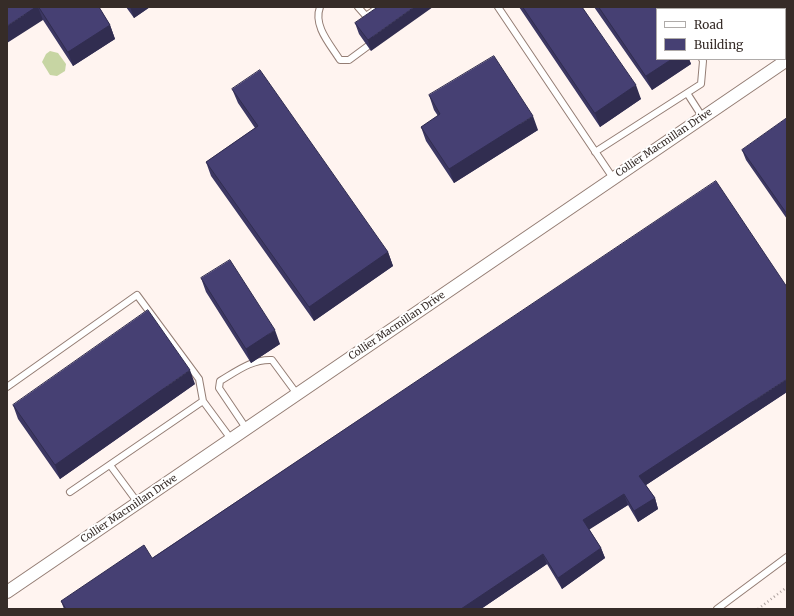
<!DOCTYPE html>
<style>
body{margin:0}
#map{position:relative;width:794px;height:616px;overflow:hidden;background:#fff4f0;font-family:Merriweather,serif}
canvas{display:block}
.frame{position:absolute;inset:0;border:8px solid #362c28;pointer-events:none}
.legend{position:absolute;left:656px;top:8px;width:130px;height:52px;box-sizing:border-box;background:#fff;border:1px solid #afaba9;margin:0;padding:5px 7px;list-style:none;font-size:12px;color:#362c28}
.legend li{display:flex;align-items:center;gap:8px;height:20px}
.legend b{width:20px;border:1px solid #afaba9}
</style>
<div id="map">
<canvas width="794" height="616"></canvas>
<div class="frame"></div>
<ul class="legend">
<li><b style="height:5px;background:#fff"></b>Road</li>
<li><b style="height:11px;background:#464073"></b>Building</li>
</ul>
</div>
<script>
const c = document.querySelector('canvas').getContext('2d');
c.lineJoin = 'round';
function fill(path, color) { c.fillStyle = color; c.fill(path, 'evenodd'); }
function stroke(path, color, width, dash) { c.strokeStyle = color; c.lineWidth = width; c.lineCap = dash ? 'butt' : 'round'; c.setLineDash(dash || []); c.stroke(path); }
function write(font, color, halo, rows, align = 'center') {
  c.font = font + ' Merriweather,serif'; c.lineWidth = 4; c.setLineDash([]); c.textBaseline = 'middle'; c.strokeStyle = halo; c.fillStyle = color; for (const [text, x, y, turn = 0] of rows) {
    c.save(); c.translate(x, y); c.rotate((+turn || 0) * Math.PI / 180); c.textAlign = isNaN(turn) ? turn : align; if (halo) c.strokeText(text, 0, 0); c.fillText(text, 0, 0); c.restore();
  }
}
const green = new Path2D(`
 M 50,51 L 58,53 L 66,64 L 65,71 L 57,76 L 50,75 L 42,62 L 46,54 Z`);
const path = new Path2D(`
 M 758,609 L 787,587`);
const service = new Path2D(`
 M 320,7 C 313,26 330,44 340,60 L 349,60 L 368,46
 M 358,7 L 366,16 L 379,7
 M 498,7 L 613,178
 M 665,7 L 666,9
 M 762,9 L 763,7
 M 687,93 L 703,118
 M 595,152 L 701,84 L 703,61 L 702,59
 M 7,387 L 137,295 L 199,379 L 203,401 L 231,439
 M 246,428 L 219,388 L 220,381 C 237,371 252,359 272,360 L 297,394
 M 110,465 L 138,503
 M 70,492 L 203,401
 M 717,609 L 787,557`);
const minor = new Path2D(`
 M 7,592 L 787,60`);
const wall = new Path2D(`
 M 7,7 L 99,7 L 110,25 L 115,39 L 73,66 L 43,20 Z
 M 126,7 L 150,7 L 134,18 Z
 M 378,7 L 371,51 L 359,34 L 355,23 Z
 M 519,7 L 582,7 L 641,99 L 600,127 Z
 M 594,7 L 656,7 L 657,59 L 689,59 L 691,64 L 652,90 Z
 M 232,89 L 388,252 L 393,266 L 314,321 L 211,176 L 206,162 L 255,128 L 238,103 Z
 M 429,95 L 538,130 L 454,183 L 426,141 L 421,127 L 438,116 L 434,110 Z
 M 787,118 L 787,219 L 746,160 L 742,150 Z
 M 201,278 L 280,344 L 251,363 L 206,292 Z
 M 195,384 L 60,479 L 18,419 L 13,405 Z
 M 787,392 L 646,485 L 655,498 L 658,509 L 638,522 L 628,505 L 589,529 L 601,548 L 605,558 L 562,589 L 547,564 L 481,609 L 64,609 L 61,601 L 152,558 Z`);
const shadedWall = new Path2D(`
 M 36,7 L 38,7 L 43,20 L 7,43 L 7,26 Z
 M 130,7 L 150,7 L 134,18 Z
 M 414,7 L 433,7 L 371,51 L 368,40 Z
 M 110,25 L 115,39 L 73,66 L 68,52 Z
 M 672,59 L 689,59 L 691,64 L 652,90 L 646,76 Z
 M 636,85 L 641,99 L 600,127 L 595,113 Z
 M 533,116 L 538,130 L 454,183 L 449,169 Z
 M 388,252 L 393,266 L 314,321 L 309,307 Z
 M 275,330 L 280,344 L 251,363 L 246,349 Z
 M 190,370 L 195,384 L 60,479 L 55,465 Z
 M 787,379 L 787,392 L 643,487 L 639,476 Z
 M 624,494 L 628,505 L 587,531 L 583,520 Z
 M 655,498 L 658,509 L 638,522 L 634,511 Z
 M 601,548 L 605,558 L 562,589 L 558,578 Z
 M 543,554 L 547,564 L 481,609 L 461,609 Z`);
const building = new Path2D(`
 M 7,7 L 36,7 L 7,26 Z
 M 39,7 L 99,7 L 110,25 L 68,52 Z
 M 378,7 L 414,7 L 368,40 L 355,23 Z
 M 523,7 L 582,7 L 636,85 L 595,113 Z
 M 599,7 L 656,7 L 657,9 L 657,59 L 672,59 L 646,76 Z
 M 494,56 L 533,116 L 449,169 L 421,127 L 440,114 L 429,95 Z
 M 260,70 L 388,252 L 309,307 L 206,162 L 258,126 L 232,89 Z
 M 787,118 L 787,214 L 742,150 Z
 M 716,181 L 787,287 L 787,379 L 639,476 L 655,498 L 634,511 L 624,494 L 583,520 L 601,548 L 558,578 L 543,554 L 461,609 L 66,609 L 61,601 L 144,545 L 152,558 Z
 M 230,260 L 275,330 L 246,349 L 201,278 Z
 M 148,310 L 190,370 L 55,465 L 13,405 Z`);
const streetNames = [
 ["Collier Macmillan Drive",664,143,-34],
 ["Collier Macmillan Drive",397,326,-34],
 ["Collier Macmillan Drive",129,509,-34]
];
fill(green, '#c7d5a3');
stroke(service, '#947d74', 8);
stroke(minor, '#947d74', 14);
stroke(path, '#aca19d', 2.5, [1, 3]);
stroke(service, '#fff', 6);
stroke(minor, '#fff', 12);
fill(wall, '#3c3763');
fill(shadedWall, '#312d50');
fill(building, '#464073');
stroke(building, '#312d50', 1);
write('10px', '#362c28', '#fff', streetNames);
</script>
